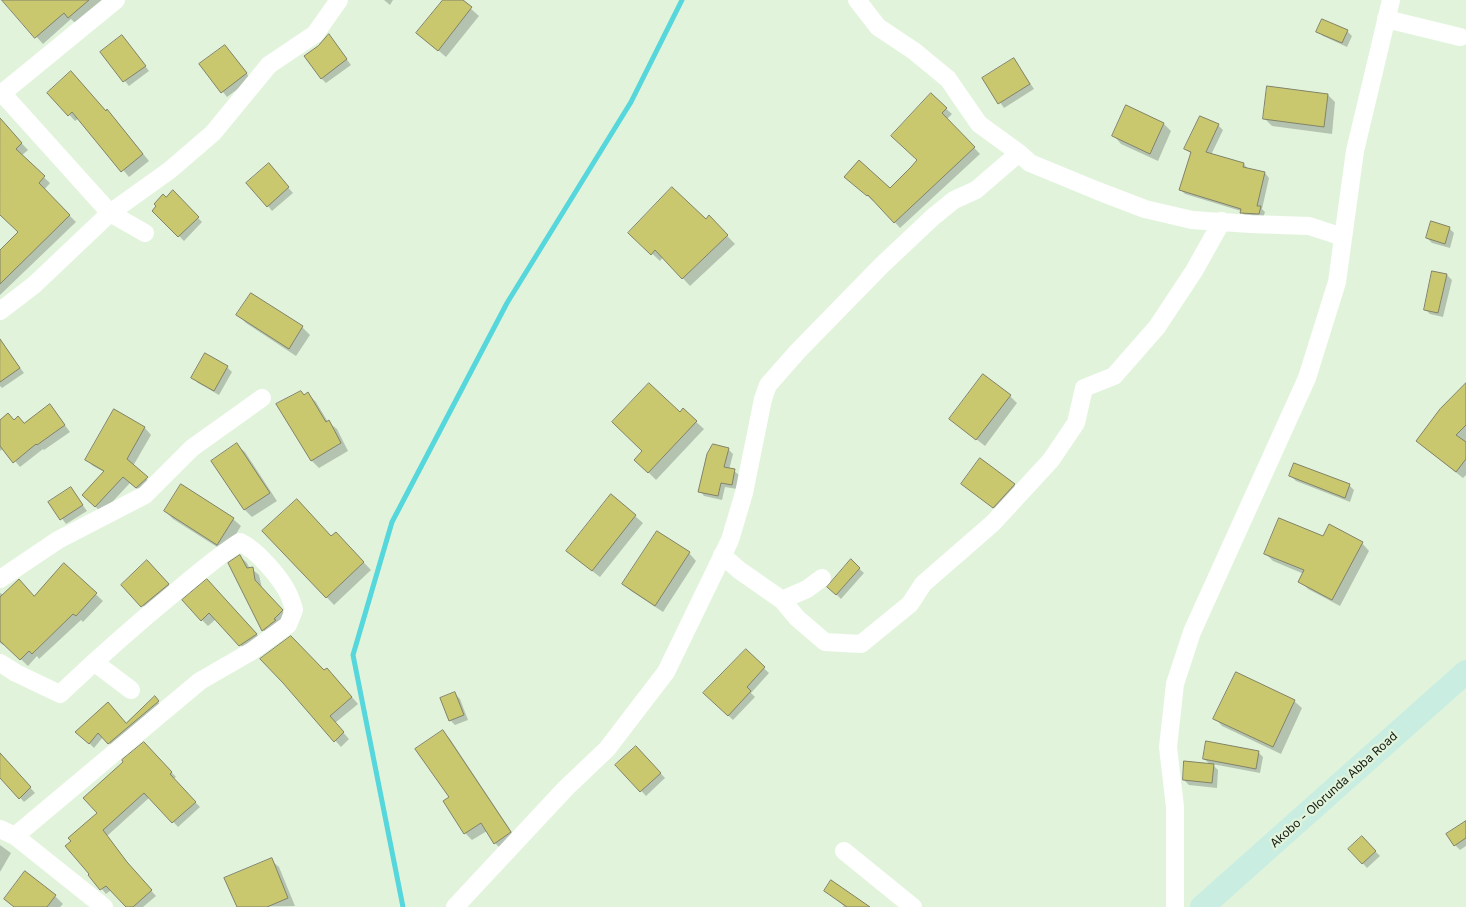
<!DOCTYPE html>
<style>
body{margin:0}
canvas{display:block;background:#e1f4db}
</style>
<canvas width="1466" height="907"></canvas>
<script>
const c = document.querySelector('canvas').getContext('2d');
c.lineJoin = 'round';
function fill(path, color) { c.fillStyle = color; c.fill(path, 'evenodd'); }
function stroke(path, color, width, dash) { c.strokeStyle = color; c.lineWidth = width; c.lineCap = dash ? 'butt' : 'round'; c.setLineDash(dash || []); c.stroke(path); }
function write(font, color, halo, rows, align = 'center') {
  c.font = font + ' Inter,sans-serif'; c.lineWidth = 4.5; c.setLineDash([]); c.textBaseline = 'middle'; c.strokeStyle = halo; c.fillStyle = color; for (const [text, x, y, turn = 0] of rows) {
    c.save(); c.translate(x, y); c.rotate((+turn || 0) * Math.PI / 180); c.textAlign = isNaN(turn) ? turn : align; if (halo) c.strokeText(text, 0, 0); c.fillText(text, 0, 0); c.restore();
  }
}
const shadow = new Path2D(`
 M 3,0 L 112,0 L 75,23 L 71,19 L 43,44 Z
 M 384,0 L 393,0 L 390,5 Z
 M 444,0 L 461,0 L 479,16 L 446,57 L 418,33 Z
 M 1347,31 L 1352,36 L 1347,47 L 1323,36 L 1318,32 Z
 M 333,41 L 351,65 L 326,83 L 321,78 Z
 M 127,42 L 149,71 L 129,86 L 101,53 Z
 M 225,46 L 251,79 L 227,97 L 201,64 Z
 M 1014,59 L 1034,89 L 1004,108 L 984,79 Z
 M 49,93 L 106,112 L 114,118 L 149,161 L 129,177 L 79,118 L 75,121 Z
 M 931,95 L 952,114 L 947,119 L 980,154 L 900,228 L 874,200 L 873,201 L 852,182 L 890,189 L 919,160 Z
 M 1328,95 L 1335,102 L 1332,134 L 1272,126 L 1264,118 Z
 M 1164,124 L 1171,131 L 1158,161 L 1121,144 L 1114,136 Z
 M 1218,125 L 1223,130 L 1211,155 L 1244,164 L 1248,169 L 1265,173 L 1269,178 L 1262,209 L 1265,212 L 1263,218 L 1246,217 L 1241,211 L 1185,194 L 1181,190 L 1192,154 L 1185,149 Z
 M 0,126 L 9,130 L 28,150 L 21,156 L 50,183 L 44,190 L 76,222 L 0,295 L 0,251 L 20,232 L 0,210 Z
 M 273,170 L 293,193 L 272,211 L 268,206 Z
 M 173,192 L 202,222 L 184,241 L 154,211 Z
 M 709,217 L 735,244 L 690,286 L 663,257 L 660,261 L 630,233 L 706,221 Z
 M 1449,228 L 1454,233 L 1450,248 L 1432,243 L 1427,238 Z
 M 1447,275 L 1452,280 L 1443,317 L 1430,314 L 1425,309 Z
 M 238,315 L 302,327 L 310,335 L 296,356 L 246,323 Z
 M 4,346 L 24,373 L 2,388 L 0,386 L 0,349 Z
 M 227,367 L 232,372 L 219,395 L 198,383 L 193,378 Z
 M 1466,384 L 1466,475 L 1463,478 L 1425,448 Z
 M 308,394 L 316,402 L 328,422 L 337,429 L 348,451 L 319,468 L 312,461 L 278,404 Z
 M 1010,396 L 1017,403 L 985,446 L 951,419 Z
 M 115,410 L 145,428 L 151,435 L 133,466 L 153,485 L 143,494 L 130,483 L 102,513 L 83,495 L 104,472 L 93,466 L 86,459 Z
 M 683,410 L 704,429 L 656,480 L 636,460 Z
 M 55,412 L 70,432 L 44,450 L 43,449 L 20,467 L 4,448 L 0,451 L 0,421 L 14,421 L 24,424 Z
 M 237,445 L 245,452 L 277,501 L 252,517 L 245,510 Z
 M 728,449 L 733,454 L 729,470 L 734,471 L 739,475 L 737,489 L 725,487 L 722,500 L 704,496 L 700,491 Z
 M 1291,476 L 1349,485 L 1354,490 L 1350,502 L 1296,481 Z
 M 963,484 L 1014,485 L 1021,492 L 1001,514 Z
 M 71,489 L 87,511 L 66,524 L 50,502 Z
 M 165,511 L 233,519 L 241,526 L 225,552 L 173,519 Z
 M 635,516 L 643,523 L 600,577 L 575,558 Z
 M 264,531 L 331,538 L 336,533 L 371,570 L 334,605 Z
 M 1323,538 L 1362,543 L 1369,551 L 1340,606 L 1308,589 L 1300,581 L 1304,574 L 1273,561 L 1266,554 Z
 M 689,553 L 696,561 L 663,612 L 631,591 L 623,584 Z
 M 240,556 L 247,563 L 250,569 L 252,569 L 259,575 L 262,588 L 288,617 L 269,637 L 263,630 Z
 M 851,561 L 864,573 L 841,599 L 829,587 Z
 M 147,562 L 173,589 L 147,610 L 123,585 Z
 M 64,564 L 103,601 L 83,622 L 81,620 L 39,659 L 37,656 L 28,666 L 4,643 L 3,645 L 0,643 L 0,593 L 4,595 L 34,597 Z
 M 214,588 L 263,641 L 247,652 L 216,619 L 208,626 L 202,620 Z
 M 746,651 L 769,673 L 751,693 L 755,697 L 733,720 L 704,692 Z
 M 333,675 L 358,704 L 335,723 L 349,739 L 341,747 L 322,726 Z
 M 455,694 L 460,699 L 468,720 L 455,725 L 450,720 Z
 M 154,698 L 163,707 L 114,748 L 103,737 L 94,748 L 82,736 L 126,724 Z
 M 1294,701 L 1302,708 L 1281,754 L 1222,726 L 1215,718 Z
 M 443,732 L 450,739 L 517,840 L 502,850 L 495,843 L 487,831 L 472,840 L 465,833 L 451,798 Z
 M 144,743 L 176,777 L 173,779 L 200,807 L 178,827 L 150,797 L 107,836 L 132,869 L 156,896 L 143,907 L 128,907 L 111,890 L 106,894 L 90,875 L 99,813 Z
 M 636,747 L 665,778 L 646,796 L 617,765 Z
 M 1258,752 L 1263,757 L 1260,773 L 1212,764 L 1218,770 L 1217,788 L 1189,785 L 1184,780 L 1211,765 L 1204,759 Z
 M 10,765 L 35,793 L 24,802 L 0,776 L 0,766 Z
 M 1466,823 L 1466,846 L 1460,850 L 1455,845 Z
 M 1362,838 L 1380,856 L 1367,868 L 1350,849 Z
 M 0,845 L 11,853 L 0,872 Z
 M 271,860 L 279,867 L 295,906 L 238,907 Z
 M 826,891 L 854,896 L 866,907 L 842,907 L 844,906 Z
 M 55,896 L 63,904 L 60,907 L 14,907 L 6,899 Z`);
const stream = new Path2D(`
 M 403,907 L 353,655 L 392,522 L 507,303 L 631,102 L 682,0`);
const building = new Path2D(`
 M 2,0 L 89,0 L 68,18 L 64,13 L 35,38 Z
 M 443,0 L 463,0 L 472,7 L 438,51 L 416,33 Z
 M 1322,19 L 1348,30 L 1342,43 L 1316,32 Z
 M 329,34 L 347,59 L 321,79 L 304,56 L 318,46 Z
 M 122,35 L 146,66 L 123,82 L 100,52 Z
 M 225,45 L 247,73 L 221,93 L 199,64 Z
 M 1014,58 L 1030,84 L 998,104 L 982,78 Z
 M 71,71 L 106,111 L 107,109 L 143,154 L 121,172 L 72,112 L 68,116 L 47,93 Z
 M 1267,86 L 1328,94 L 1324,127 L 1263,119 Z
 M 931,93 L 947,108 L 942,113 L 975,147 L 894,223 L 868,195 L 867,196 L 844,177 L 859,160 L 890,188 L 911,167 L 917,160 L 891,136 Z
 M 1126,105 L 1164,123 L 1150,154 L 1112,136 Z
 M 1200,116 L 1219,124 L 1206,152 L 1244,163 L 1243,167 L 1265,172 L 1257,206 L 1261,206 L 1259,214 L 1240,213 L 1241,209 L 1179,190 L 1191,152 L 1184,149 Z
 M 0,118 L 22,143 L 16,149 L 45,176 L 39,183 L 70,215 L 0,284 L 0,250 L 18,232 L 0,215 Z
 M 269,163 L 289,187 L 267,207 L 246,183 Z
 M 672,187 L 706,219 L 709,215 L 728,235 L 682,279 L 655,250 L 651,255 L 628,233 Z
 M 173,190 L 199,217 L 178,237 L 152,211 L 156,206 L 154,204 L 163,194 L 166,197 Z
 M 1431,221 L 1450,227 L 1445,244 L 1426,238 Z
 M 1432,271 L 1447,274 L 1438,313 L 1424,310 Z
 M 251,293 L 303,326 L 289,349 L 236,315 Z
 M 0,339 L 20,368 L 0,382 Z
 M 205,353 L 228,366 L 214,391 L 191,378 Z
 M 983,374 L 1011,395 L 976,440 L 949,419 Z
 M 649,383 L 680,412 L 683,408 L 697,421 L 648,473 L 634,460 L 642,451 L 612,422 Z
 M 1466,383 L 1466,425 L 1456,435 L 1466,442 L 1466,459 L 1456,472 L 1416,441 L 1440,409 Z
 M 301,391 L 304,395 L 308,392 L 326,422 L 329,420 L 341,443 L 311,461 L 276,404 Z
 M 50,404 L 65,425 L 37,445 L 36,444 L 13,463 L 0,446 L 0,420 L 8,413 L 14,420 L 18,416 L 24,423 Z
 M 114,409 L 145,427 L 127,459 L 148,477 L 136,488 L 123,477 L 95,507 L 82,495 L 104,471 L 85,460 Z
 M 237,443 L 270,493 L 244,510 L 211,461 Z
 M 713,444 L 729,448 L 724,467 L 735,469 L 732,485 L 721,483 L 718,496 L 698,492 L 707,454 Z
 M 980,458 L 1015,484 L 993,508 L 961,484 Z
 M 1294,463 L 1350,484 L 1345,498 L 1289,476 Z
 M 181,484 L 234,518 L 217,545 L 164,511 Z
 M 71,487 L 83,505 L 60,520 L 48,502 Z
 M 611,494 L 636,515 L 592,571 L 566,551 Z
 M 297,499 L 331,536 L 336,532 L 364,562 L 326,598 L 262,531 Z
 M 1279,518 L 1323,536 L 1329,524 L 1363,542 L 1332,600 L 1298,582 L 1304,570 L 1264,554 Z
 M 657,531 L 690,552 L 655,606 L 622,584 Z
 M 240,555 L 247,568 L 253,567 L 255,580 L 283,610 L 274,619 L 276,620 L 262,631 L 228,563 Z
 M 851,559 L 860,568 L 836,595 L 827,587 Z
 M 147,560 L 169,584 L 141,607 L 121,585 Z
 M 64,563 L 97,593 L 76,616 L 73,614 L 32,654 L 29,651 L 20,660 L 0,641 L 0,597 L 19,579 L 34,596 Z
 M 207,579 L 257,634 L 239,646 L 209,613 L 201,621 L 182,600 Z
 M 291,636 L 324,670 L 327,668 L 352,697 L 330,716 L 344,732 L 334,742 L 283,683 L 260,659 Z
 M 746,649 L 765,667 L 747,687 L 751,691 L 728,716 L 703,693 Z
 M 1236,672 L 1295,700 L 1273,747 L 1213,719 Z
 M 455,692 L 464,715 L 449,721 L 440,698 Z
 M 155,696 L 159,701 L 108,744 L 98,733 L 89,744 L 75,732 L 108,702 L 126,723 Z
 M 443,730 L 511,832 L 494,844 L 481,823 L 464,834 L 443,801 L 449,797 L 415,749 Z
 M 1206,741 L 1259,751 L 1256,769 L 1203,759 Z
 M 144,742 L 172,772 L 170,774 L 196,802 L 172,823 L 144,793 L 103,830 L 127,862 L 152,890 L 133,907 L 126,907 L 106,886 L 100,890 L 88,875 L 89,874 L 65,846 L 71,841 L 68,838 L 97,813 L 83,798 L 123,762 L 122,760 Z
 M 636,746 L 661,773 L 640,792 L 615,765 Z
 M 0,753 L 31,787 L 19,799 L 0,778 Z
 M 1184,761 L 1214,764 L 1212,783 L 1183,780 Z
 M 1466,821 L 1466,838 L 1454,846 L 1446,834 Z
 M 1362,836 L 1376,851 L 1362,864 L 1348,849 Z
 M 272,858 L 288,898 L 267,907 L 237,907 L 224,878 Z
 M 25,871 L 56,895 L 47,907 L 14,907 L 4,899 Z
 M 831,880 L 870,907 L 847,907 L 824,891 Z`);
const minor = new Path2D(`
 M 857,0 L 878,27 L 914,51 L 948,79 L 979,124 L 1019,153 L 1030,163 L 1098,191 L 1145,209 L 1192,220 L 1251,224 L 1309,226 L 1343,237
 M 1386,19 L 1460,37
 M 2,93 L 110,213 L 145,233
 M 0,95 L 116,0
 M 0,311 L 34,285 L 110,213 L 170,170 L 213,133 L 269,65 L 315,34 L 339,0
 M 722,555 L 739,570 L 782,600 L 807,589 L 822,578
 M 0,579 L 58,540 L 145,495 L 192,448 L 262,398
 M 782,600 L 797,618 L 825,642 L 861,644 L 910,604 L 923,584 L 993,523 L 1051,460 L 1076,423 L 1084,388 L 1114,376 L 1157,327 L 1194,271 L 1222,221
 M 94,662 L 131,690
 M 0,663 L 16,673 L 60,694 C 97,659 134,626 173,594 C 195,576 216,557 240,542 C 257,550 281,578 289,595 C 291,600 293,605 294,610 L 288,625 L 252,651 L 200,681 L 15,836 L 0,829
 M 15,836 L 104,907
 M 844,851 L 913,907
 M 455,907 L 566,788 L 607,749 L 666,672 L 730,540 L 744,493 L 763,399 L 768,385 L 798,351 L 882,265 L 933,217 L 954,200 L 976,190 L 1019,153
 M 1175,907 L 1175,807 L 1168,747 L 1175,684 L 1192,632 L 1307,378 L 1337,282 L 1355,151 L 1391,0`);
const secondary = new Path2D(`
 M 1202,907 L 1466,672`);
const streetNames = [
 ["Akobo - Olorunda Abba Road",1334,790,-42]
];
fill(shadow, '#0003');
stroke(stream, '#56d7dc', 5);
fill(building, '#cac86f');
stroke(building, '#828268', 1);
stroke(minor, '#fff', 18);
stroke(secondary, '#caede2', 24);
write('12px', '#141a11', '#e1f4db', streetNames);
</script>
